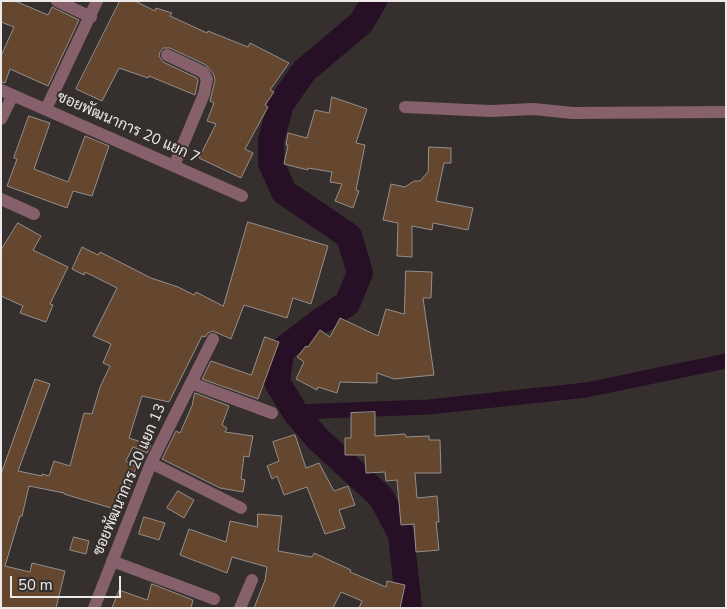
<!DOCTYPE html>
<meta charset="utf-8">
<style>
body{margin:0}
#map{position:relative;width:727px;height:609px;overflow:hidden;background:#352f2e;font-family:"Nunito Sans",sans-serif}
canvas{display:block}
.frame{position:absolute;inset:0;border:2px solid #ece9e8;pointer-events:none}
.scale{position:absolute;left:10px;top:576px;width:111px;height:22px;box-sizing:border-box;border:2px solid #ece9e8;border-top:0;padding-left:6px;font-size:15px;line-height:18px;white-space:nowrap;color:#ece9e8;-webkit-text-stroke:4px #352f2e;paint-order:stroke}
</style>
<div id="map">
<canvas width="727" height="609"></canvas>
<div class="frame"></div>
<div class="scale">50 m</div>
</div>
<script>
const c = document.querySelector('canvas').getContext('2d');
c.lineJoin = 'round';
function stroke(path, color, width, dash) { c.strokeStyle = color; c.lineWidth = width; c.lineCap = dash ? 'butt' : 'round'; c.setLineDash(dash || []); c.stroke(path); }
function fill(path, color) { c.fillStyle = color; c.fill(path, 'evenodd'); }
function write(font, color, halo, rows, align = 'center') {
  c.font = font + ' "Nunito Sans",Sarabun,sans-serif'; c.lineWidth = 4; c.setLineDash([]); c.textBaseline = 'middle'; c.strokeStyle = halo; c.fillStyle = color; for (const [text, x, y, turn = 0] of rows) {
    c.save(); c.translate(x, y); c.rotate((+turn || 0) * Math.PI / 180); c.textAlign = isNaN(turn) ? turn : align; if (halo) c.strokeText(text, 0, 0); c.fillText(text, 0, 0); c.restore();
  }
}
const canal = new Path2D(`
 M 295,412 L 429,407 L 586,390 L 726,361`);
const river = new Path2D(`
 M 374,1 L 361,23 L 304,71 L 281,104 L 271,140 L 271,163 L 284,192 L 349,236 L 360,273 L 347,304 L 319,322 L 281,351 L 277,382 L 295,412 L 318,439 L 381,497 L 401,534 L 409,608`);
const building = new Path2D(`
 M 1,1 L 15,1 L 48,15 L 52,7 L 79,20 L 48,86 L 10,69 L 5,83 L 1,82 L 1,56 L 14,27 L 1,22 Z
 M 120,1 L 135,1 L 155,11 L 156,8 L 172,13 L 170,16 L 207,33 L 208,31 L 248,47 L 250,43 L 289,63 L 270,90 L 274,92 L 265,105 L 268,107 L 245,149 L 253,153 L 241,178 L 199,158 L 216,124 L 207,121 L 214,103 L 210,101 L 215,80 L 214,75 L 206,65 L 170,48 L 163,48 L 160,52 L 159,56 L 163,62 L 197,78 L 198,80 L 195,95 L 149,76 L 148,78 L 119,68 L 102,101 L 76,89 Z
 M 332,97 L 367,109 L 356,143 L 365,145 L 356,190 L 359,191 L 353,208 L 335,201 L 342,184 L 330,182 L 332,172 L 308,168 L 308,170 L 284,164 L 288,145 L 286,145 L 288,133 L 307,138 L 315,110 L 329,113 Z
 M 29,116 L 50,123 L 34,169 L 68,182 L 85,136 L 109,146 L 92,196 L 73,191 L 67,208 L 7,186 L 17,159 L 14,158 Z
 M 429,147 L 451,148 L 451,163 L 444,163 L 436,201 L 473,208 L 468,230 L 433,223 L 432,230 L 412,226 L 412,257 L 397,256 L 398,223 L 383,220 L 391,184 L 405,187 L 414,181 L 420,181 L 428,172 Z
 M 248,222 L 328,246 L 311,304 L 293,298 L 287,318 L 244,305 L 231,339 L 213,331 L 208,333 L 205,337 L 202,336 L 169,402 L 142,396 L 129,438 L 151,445 L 147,453 L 133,447 L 126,461 L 136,467 L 127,495 L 123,493 L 118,510 L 64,494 L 64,493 L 29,486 L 22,516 L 20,516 L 5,566 L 30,572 L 32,563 L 65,571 L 56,608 L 1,608 L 1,474 L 35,379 L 50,384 L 18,471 L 42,476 L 42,474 L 49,476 L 54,461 L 70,466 L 84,413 L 92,414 L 100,387 L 110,366 L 103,363 L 111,344 L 93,336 L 117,288 L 85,272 L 84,275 L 72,269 L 82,247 L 98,255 L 100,252 L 151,278 L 178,287 L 194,295 L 196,292 L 223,306 Z
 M 18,223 L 41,236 L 33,250 L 68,267 L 50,304 L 53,305 L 46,322 L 20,313 L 23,306 L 1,296 L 1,250 Z
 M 406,271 L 432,272 L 431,298 L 423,298 L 434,375 L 394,379 L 377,373 L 377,383 L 340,382 L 337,393 L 318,387 L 317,390 L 296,379 L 304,362 L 297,357 L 306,346 L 308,347 L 320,330 L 330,337 L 340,318 L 378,336 L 386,309 L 404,314 Z
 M 265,337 L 279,342 L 258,399 L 202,379 L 211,361 L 251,375 Z
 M 195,393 L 229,406 L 222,425 L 227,428 L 225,432 L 253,436 L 249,457 L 244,456 L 241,479 L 245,480 L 243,492 L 220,488 L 162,459 L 176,431 L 180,433 L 192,406 Z
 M 375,412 L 375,436 L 405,434 L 406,437 L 429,436 L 429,440 L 440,440 L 441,473 L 415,473 L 417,498 L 437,496 L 439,522 L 436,522 L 439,550 L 416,552 L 414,524 L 401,525 L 397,480 L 386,481 L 385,472 L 366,473 L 365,455 L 345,455 L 345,438 L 351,438 L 351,413 Z
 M 295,435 L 306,468 L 319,463 L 334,491 L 348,486 L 355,505 L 339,510 L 345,528 L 325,534 L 307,487 L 284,495 L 277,476 L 272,479 L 267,466 L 279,461 L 273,442 Z
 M 178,491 L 194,500 L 184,518 L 167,508 Z
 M 258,514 L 282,516 L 278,551 L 312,557 L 314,553 L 351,570 L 350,572 L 386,587 L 387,581 L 405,585 L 400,608 L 359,608 L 362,601 L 341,592 L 333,608 L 254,608 L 265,580 L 267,567 L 232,557 L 227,573 L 180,555 L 189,529 L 226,542 L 230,521 L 257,527 Z
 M 144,517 L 165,523 L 159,540 L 139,534 Z
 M 74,537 L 89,541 L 86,554 L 70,550 Z
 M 152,584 L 193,600 L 191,608 L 112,608 L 119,590 L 147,600 Z`);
const minor = new Path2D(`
 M 57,1 L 91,17
 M 167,55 L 203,72 L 207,79 L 204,94 L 174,166
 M 1,90 L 242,196
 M 405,107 L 490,111 L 534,109 L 572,113 L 726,112
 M 46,109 L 97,1
 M 1,119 L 13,95
 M 1,199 L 34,214
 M 191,383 L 272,413
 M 151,463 L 241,508
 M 112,561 L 214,599
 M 94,608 L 151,463 L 213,339
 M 240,608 L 252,580`);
const streetNames = [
 ["ซอยพัฒนาการ 20 แยก 7",128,128,24],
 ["ซอยพัฒนาการ 20 แยก 13",130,480,-67]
];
stroke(canal, '#270f26', 15);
stroke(river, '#270f26', 26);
fill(building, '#65472f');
stroke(building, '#948f8b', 1);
stroke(minor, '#86606b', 12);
write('15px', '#ece9e8', '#352f2e', streetNames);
</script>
